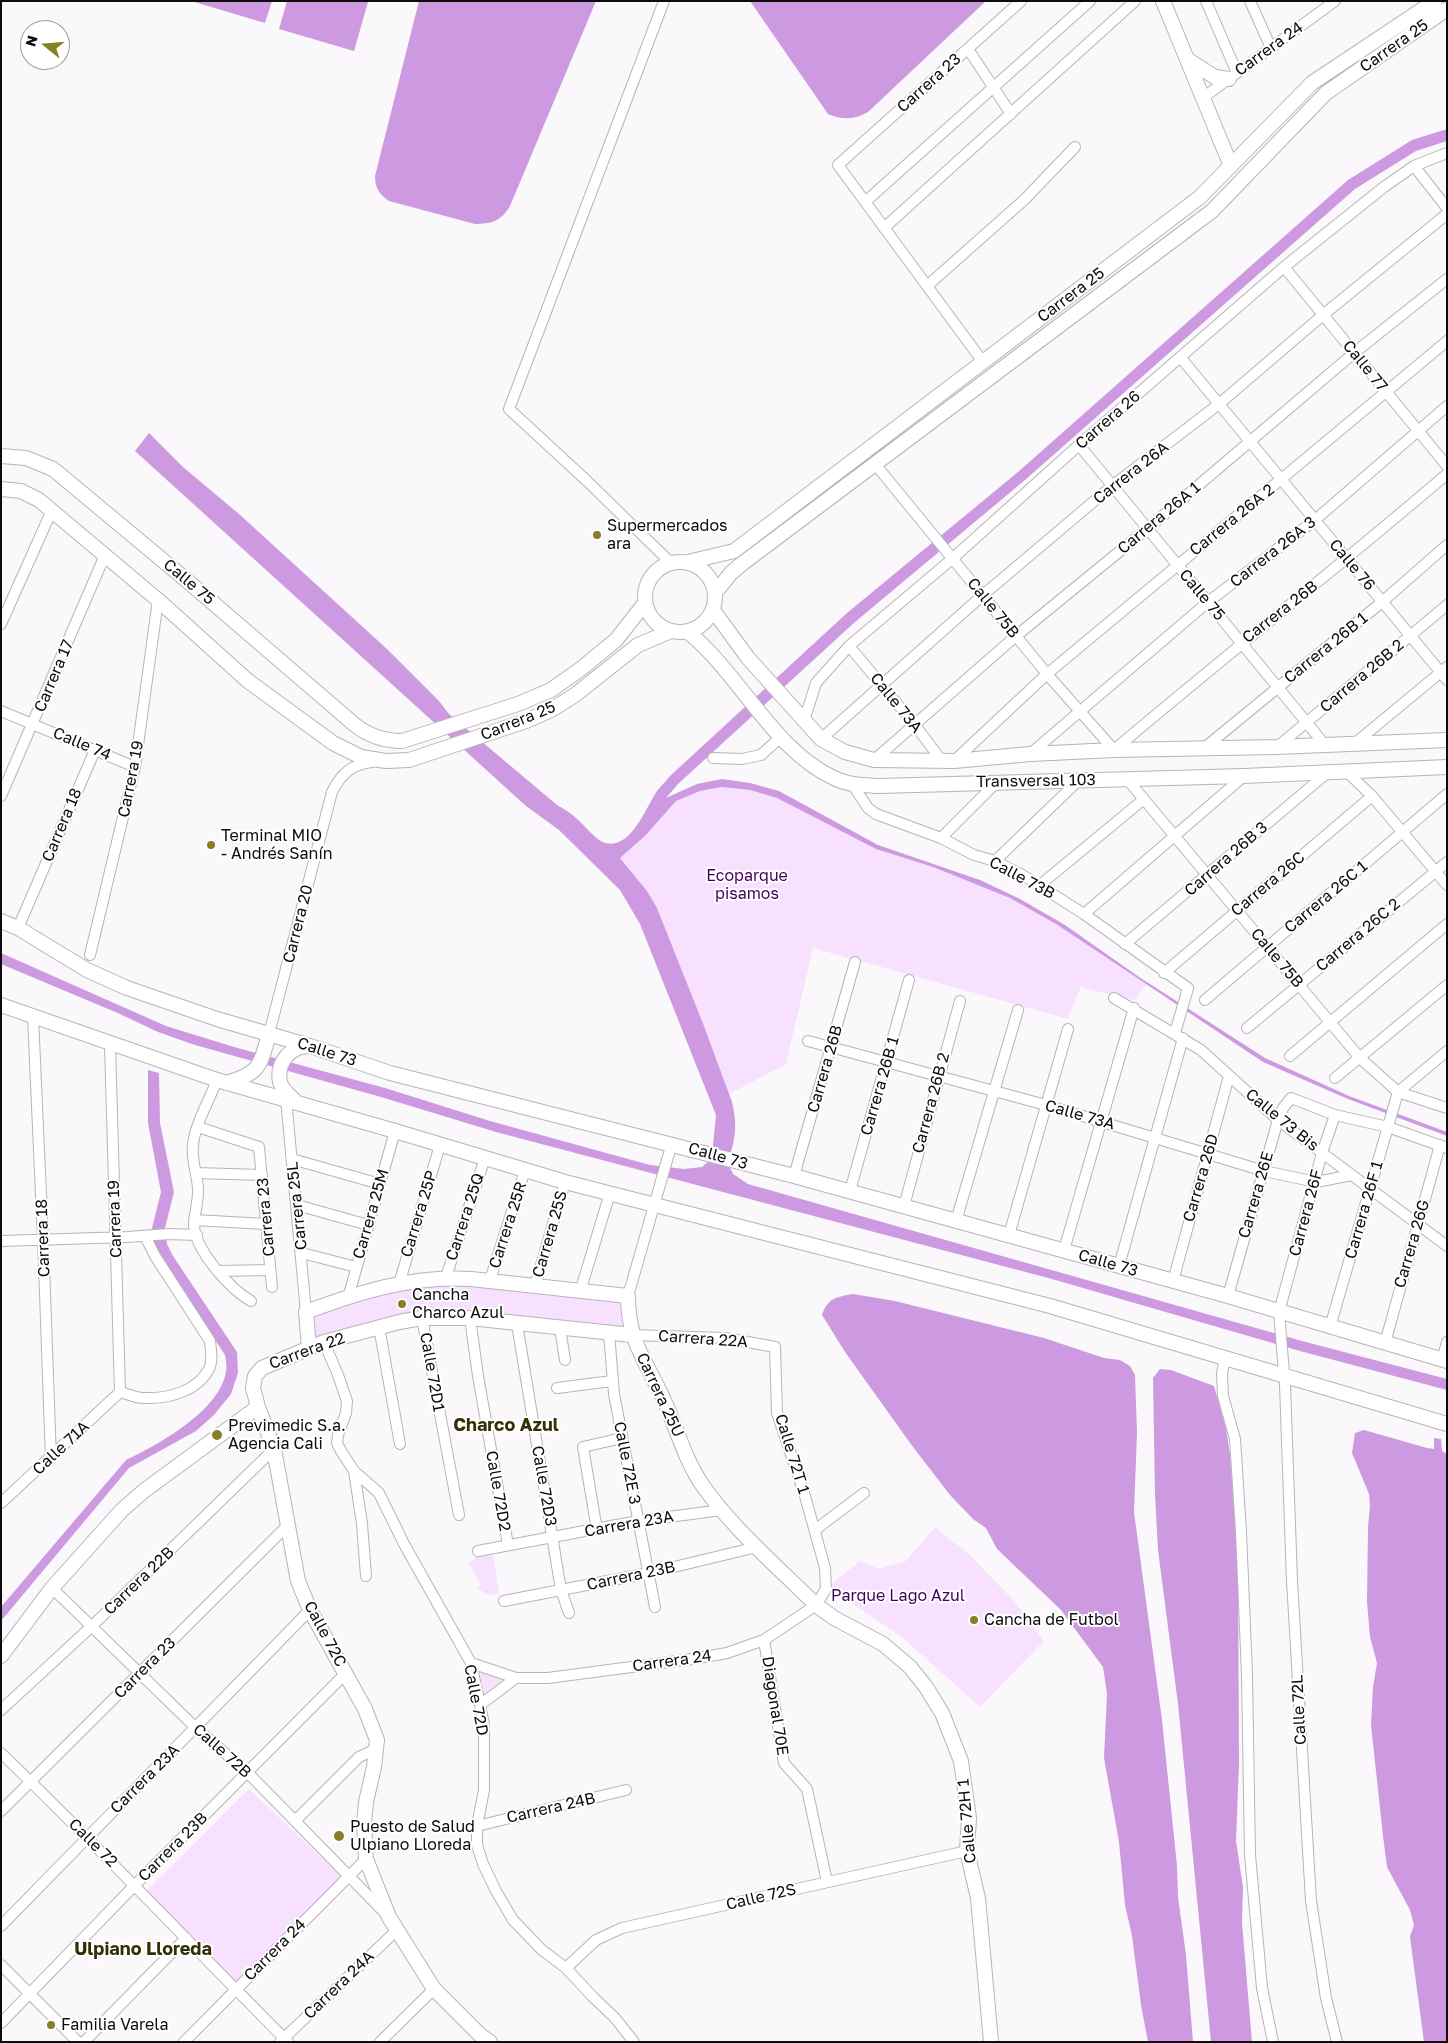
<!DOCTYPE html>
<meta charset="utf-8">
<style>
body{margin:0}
#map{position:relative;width:1448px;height:2043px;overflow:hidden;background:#faf8fb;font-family:"Golos Text",sans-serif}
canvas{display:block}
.frame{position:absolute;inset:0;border:2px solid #0c0b0d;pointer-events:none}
.north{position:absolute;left:20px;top:20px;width:50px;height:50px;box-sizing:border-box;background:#fff;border:1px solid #9e9d9e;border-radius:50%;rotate:287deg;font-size:14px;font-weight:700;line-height:20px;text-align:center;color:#0c0b0d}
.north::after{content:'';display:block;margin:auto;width:18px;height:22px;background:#877e25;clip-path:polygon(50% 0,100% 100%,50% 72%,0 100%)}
</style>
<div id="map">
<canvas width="1448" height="2043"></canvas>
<div class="frame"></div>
<div class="north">N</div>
</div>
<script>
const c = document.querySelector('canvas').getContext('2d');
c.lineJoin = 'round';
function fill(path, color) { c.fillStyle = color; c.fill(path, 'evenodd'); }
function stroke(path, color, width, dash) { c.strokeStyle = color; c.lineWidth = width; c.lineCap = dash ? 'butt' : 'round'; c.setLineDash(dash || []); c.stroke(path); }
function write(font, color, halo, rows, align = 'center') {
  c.font = font + ' "Golos Text",sans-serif'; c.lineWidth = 4; c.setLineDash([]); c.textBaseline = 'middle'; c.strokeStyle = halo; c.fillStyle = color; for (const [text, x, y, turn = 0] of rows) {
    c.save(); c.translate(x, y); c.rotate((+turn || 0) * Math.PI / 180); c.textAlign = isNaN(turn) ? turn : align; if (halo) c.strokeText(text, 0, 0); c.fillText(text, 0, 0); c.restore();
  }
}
const green = new Path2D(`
 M 721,787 L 750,790 L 777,798 L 876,849 L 933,867 L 1010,898 L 1056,924 L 1146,985 L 1134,1000 L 1088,989 L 1081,986 L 1068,1019 L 813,948 L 786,1064 L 729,1094 L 704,1026 L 657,909 L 647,891 L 620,858 L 646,835 L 676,801 L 700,791 Z
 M 445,1282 L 623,1301 L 625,1329 L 470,1312 L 316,1341 L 312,1317 C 356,1300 399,1290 445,1282 Z
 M 935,1527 L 972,1557 L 1015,1602 L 1044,1641 L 980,1707 L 903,1638 L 828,1587 L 860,1561 L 879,1569 L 906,1561 Z
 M 493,1554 L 499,1593 L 488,1595 L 477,1588 L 481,1584 L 469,1564 L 476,1557 Z
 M 477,1669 L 507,1679 L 483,1697 Z
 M 249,1789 L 343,1878 L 238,1983 L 145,1892 Z`);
const water = new Path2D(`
 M 191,1 L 272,1 L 265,23 Z
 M 287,1 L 368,2 L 354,51 L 279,29 Z
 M 419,1 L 596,1 L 510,206 C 501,221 492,224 475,224 L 389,201 C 379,194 375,188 375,176 Z
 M 750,1 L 986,1 L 868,112 C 854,120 842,120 828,114 Z
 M 1447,129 L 1447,141 L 1416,151 L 1355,189 L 1025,480 L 855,622 L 678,784 L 666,798 L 697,784 L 722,779 L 750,783 L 779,791 L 878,845 L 980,880 L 1020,899 L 1065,925 L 1139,977 L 1265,1058 L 1349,1096 L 1447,1132 L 1447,1136 L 1348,1099 L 1263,1062 L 1056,924 L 1010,898 L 933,867 L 876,849 L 777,798 L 750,790 L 721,787 L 700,791 L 676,801 L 646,835 L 620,858 L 647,891 L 657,908 L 704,1026 L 732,1102 C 738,1129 735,1138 728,1163 L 733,1174 L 748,1184 L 1302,1341 L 1447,1379 L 1447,1390 L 1300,1351 L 1052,1279 L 496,1132 L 381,1097 L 195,1045 L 158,1032 L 120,1014 L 1,964 L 1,953 L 166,1026 L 234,1047 L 385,1088 L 490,1121 L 650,1165 L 684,1169 L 702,1167 L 709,1161 L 712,1154 L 716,1115 L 640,924 L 620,890 L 559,830 L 526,806 L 135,451 L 149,433 L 183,467 L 239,514 L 387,649 L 439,701 L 449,714 L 557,805 C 564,809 571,813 576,818 C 584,825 591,834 599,840 C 628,858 646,807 657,791 C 661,786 666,781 670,776 L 847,613 L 1018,472 L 1348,180 L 1412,140 Z
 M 148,1070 L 159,1073 L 160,1123 L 174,1192 L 165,1228 L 167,1244 L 173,1256 L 237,1352 L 238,1373 L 231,1394 L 214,1415 L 196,1431 L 129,1468 L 1,1621 L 1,1607 L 126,1460 C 158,1445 221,1410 226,1371 C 227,1366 226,1360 225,1355 L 155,1248 L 152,1228 L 161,1192 L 148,1123 Z
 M 853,1294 L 895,1301 L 1044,1338 L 1104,1358 L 1120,1360 L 1130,1366 L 1135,1375 L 1137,1433 L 1134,1512 L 1162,1720 L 1177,1866 L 1178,1897 L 1186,1955 L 1193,2042 L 1148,2042 L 1141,2005 L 1132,1936 L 1125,1905 L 1119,1842 L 1104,1758 L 1107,1694 L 1103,1667 L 1061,1610 L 997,1549 L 986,1528 L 973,1519 L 950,1495 L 913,1447 L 845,1352 L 822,1315 C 828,1298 836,1297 853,1294 Z
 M 1160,1369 L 1171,1370 L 1214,1386 L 1226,1428 L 1230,1455 L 1238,1555 L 1239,1763 L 1236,1841 L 1243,1887 L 1242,1923 L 1252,2042 L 1211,2042 L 1178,1704 L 1158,1550 L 1155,1495 L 1153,1378 Z
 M 1364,1430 L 1427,1448 L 1434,1449 L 1434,1438 L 1441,1439 L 1442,1451 L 1447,1454 L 1447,2042 L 1424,2042 L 1411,1945 L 1410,1936 L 1414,1925 L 1410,1910 L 1387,1867 L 1383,1836 L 1371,1725 L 1373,1687 L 1377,1663 L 1370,1637 L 1367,1602 L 1368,1528 L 1370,1505 L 1369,1494 L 1352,1453 L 1355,1433 Z`);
const street = new Path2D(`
 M 664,1 L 509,409 L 587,481 L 671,563
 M 1206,1 L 1237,73
 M 1250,1 L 1271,48
 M 968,49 L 1011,114
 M 1204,97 L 1335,1
 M 1414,166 L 1447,208
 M 865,202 L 1090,1
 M 884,228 L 1135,1
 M 1284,267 L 1447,466
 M 927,286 L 1024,200 L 1075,147
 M 1181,358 L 1447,680
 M 983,362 L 838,165 L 1021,1
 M 1079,445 L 1325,745
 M 875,464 L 1047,674 L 1114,750 C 1224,657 1337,568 1447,474
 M 1,624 L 52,510
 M 849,646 L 915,725 L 942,761
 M 1,711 L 135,767
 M 804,721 L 816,683 L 849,646 L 952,559 L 1079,445 L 1284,267 L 1384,187 L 1414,166 L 1447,153
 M 821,739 L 983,595 L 1112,486 L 1219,404 L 1323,315 L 1447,214
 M 1354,744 L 1447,667
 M 1277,747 L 1447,605
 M 1203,749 L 1382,602 L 1447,545
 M 1030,754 L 1208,602 L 1315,520 L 1447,406
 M 713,758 L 742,759 L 761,755 L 781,737
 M 874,760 L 1016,636 L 1147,529 L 1354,353 L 1447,279
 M 954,761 L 1047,674 L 1447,341
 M 1347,772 L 1372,796 L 1447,885
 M 1127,779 L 1360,1058 L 1398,1092 L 1447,1108
 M 852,784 L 868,808 L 876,814 L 941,838 L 974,855 L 995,861 L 1024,876 L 1084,914 L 1188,988 L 1175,1033
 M 1,796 L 105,555
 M 941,838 L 997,782
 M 995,861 L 1079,780
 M 1040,885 L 1144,799
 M 1084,914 L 1244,776
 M 18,928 L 95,750
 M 1125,944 L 1327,773
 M 90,955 L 135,767 L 158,600
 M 1164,973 L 1372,796
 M 1114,998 L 1201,1050 L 1278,1120 L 1447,1246
 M 1205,1000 L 1447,794
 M 33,1017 L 43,1239 L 51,1459
 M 1247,1028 L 1447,862
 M 269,1034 L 332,792 C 341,774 352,764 372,762
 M 808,1041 L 1046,1105 L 1264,1171 L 1316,1182 L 1352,1175
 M 110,1045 L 120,1392
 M 1290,1056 L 1447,924
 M 1335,1078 L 1447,985
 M 217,1080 C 209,1101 195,1124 193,1145 C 191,1159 197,1174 198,1188 C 199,1200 194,1213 194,1226 C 196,1251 230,1289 251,1301
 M 286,1099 L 306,1312
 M 1335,1115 L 1322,1153 L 1279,1312 L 1285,1385 L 1292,1581 L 1311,1901 L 1326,1998 L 1337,2042
 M 198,1127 L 259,1147 L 272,1287
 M 292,1159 L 380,1184
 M 196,1173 L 262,1175
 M 794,1176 L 855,962
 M 850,1191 L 909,980
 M 297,1205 L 368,1225
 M 904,1206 L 960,1001
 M 194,1220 L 266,1224
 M 956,1221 L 1018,1010
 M 1009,1235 L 1068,1029
 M 1,1241 L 127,1237 L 169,1234 L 197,1235
 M 1064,1250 L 1134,1008
 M 302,1253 L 356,1267
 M 1119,1266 L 1183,1038
 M 217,1271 L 270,1270
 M 446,1277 L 485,1158
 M 490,1280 L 525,1170
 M 1173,1281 L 1229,1076
 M 399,1284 L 440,1145
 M 535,1286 L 565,1182
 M 580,1292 L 610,1193
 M 628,1296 L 672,1143
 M 1228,1296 L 1278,1120 L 1283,1108 L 1291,1098 L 1335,1115 L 1388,1127 L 1447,1148
 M 348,1298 L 395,1131
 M 422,1318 L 459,1515
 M 470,1318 L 478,1376 L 508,1545
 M 517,1324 L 561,1590 L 569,1613
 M 379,1327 L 400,1444
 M 1330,1327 L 1398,1092 L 1447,1051
 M 560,1328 L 565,1360
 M 609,1333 L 614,1394 L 655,1607
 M 324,1342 L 338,1375 L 347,1401 L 346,1413 L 338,1435 L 337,1443 L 341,1451 L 354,1471 L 379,1493 L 404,1544 L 471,1663 L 484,1724 L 484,1790 L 477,1826 L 477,1845 L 483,1864 L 496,1891 L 513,1920 L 542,1950 L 566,1968 L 592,1996 L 615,2018 L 634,2042
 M 1385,1343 L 1440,1145
 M 1225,1358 L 1222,1373 L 1223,1396 L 1235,1439 L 1241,1532 L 1247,1675 L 1250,1855 L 1262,1988 L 1273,2042
 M 1442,1360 L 1447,1342
 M 557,1388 L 612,1381
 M 120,1392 C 127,1394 136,1398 143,1398 C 167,1399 197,1392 209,1369 C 213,1361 211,1350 210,1341 L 155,1256 L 145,1236
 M 354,1471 L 362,1524 L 366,1576
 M 1,1503 L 120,1392
 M 597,1530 L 583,1447 L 622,1438
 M 815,1530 L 864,1493
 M 478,1551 L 638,1521 L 722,1510
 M 52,1588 L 196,1728 L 247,1772 L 386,1914
 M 504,1601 L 649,1573 L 757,1547
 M 764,1640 L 784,1763 L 807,1789 L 827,1882
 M 471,1663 L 516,1678 L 548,1678 L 692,1659 L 727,1653 L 764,1640 L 816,1605 L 826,1589 L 825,1568 L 805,1496 L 777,1413 L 775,1347 L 726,1338 L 632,1335
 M 480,1705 L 516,1678
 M 1,1710 L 92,1626 L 274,1449
 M 1,1753 C 99,1847 192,1946 288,2042
 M 1,1811 L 288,1525
 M 295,1821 L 359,1757 L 376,1749
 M 477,1826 L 626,1790
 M 1,1926 L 310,1610
 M 1,1965 L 78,2042
 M 566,1968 L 596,1940 L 622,1928 L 967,1851
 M 1,2023 L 135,1885 L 346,1673
 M 84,2042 L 186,1938
 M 184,2042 L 366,1859
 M 280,2042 L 398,1929
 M 380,2042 L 434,1989`);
const secondary = new Path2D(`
 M 1163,1 L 1231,166
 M 1188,60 L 1215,77 L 1229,79
 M 1,456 L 26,458 L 53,469 L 184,578 L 355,725 C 369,736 383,741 402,741 L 518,704 L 551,690 L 582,668 L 616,640 L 645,603
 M 1,489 L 21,491 L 39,500 L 158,600 L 248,681 L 333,743 L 361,757 L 386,761 L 409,760 L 526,721 L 551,710 L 575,695 L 638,645 L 671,631
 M645 597a35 35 0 1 1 70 0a35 35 0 1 1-70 0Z
 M 688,562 L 734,551 L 1200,197 L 1312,83 L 1435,1
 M 715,593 L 731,573 L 743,563 L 1212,211 L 1326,93 L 1447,9
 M 713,610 L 748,658 L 821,739 L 845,752 L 874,760 L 954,761 L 1030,754 L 1114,750 L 1276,747 L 1447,740
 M 688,632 C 740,674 773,750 834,778 C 848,785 864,785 879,786 L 1244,776 L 1447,767
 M 1,921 L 18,928 L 87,970 L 127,988 L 217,1019 L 310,1046 L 390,1073 L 794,1176 L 1228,1296 L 1447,1361
 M 1,1005 L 217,1080 L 395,1131 L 565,1182 L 1050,1306 L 1447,1424
 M 227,1083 C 260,1073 260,1066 269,1034
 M 295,1101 C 289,1095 282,1090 280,1082 C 276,1062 291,1046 309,1046
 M 309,1348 L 306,1312 C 359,1292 414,1275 471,1279 L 628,1296 C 628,1340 644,1358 662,1396 C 676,1425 684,1459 703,1486 C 733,1529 779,1568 816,1605 L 834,1618 L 883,1644 L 910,1667 L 926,1687 L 942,1713 L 961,1761 L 969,1818 L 967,1851 L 978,1898 L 991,2042
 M 1,1656 L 52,1588 L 122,1510 L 145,1490 L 258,1407
 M 490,2042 L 480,2035 L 434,1989 L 389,1917 L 366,1859 L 364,1823 L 366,1802 L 374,1767 L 377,1740 L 365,1709 L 310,1610 L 298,1581 L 274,1449 L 258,1407 L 253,1388 L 255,1376 L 262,1368 L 324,1342 L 399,1322 L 422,1318 L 470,1318 L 632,1335`);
const markers = [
 [597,535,5,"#877e25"],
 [211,845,5,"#877e25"],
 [402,1304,5,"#877e25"],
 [217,1435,6,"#877e25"],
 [974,1620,5,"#877e25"],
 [339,1836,6,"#877e25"],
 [51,2025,5,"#877e25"]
];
const streetNames = [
 ["Carrera 25",1394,46,-35],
 ["Carrera 24",1269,49,-36],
 ["Carrera 23",929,83,-42],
 ["Carrera 25",1071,295,-37],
 ["Calle 77",1365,366,51],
 ["Carrera 26",1108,420,-41],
 ["Carrera 26A",1131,473,-38],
 ["Carrera 26A 1",1159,518,-40],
 ["Carrera 26A 2",1232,520,-39],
 ["Carrera 26A 3",1273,552,-38],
 ["Calle 76",1352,565,50],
 ["Calle 75",189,582,40],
 ["Calle 75",1202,595,50],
 ["Calle 75B",993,608,51],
 ["Carrera 26B",1280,612,-38],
 ["Carrera 26B 1",1326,648,-39],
 ["Carrera 17",54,676,-67],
 ["Carrera 26B 2",1362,676,-40],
 ["Calle 73A",896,703,51],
 ["Carrera 25",518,721,-22],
 ["Calle 74",82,744,23],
 ["Carrera 19",131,779,-79],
 ["Transversal 103",1036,781,-1],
 ["Carrera 18",62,825,-67],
 ["Carrera 26B 3",1226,859,-41],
 ["Calle 73B",1022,878,28],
 ["Carrera 26C",1268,884,-40],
 ["Carrera 26C 1",1326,897,-40],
 ["Carrera 20",298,924,-76],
 ["Carrera 26C 2",1358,935,-40],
 ["Calle 75B",1277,958,50],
 ["Calle 73",327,1052,18],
 ["Carrera 26B",825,1069,-74],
 ["Carrera 26B 1",880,1086,-74],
 ["Carrera 26B 2",931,1103,-75],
 ["Calle 73A",1080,1115,16],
 ["Calle 73 Bis",1282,1120,39],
 ["Calle 73",718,1156,16],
 ["Carrera 26D",1201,1178,-74],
 ["Carrera 26E",1256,1195,-74],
 ["Carrera 25L",297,1206,-96],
 ["Carrera 26F 1",1364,1210,-74],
 ["Carrera 26F",1306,1213,-75],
 ["Carrera 25M",371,1214,-74],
 ["Carrera 25P",419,1214,-73],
 ["Carrera 23",266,1217,-95],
 ["Carrera 25Q",465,1217,-72],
 ["Carrera 19",115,1219,-92],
 ["Carrera 25R",508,1225,-72],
 ["Carrera 25S",550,1234,-74],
 ["Carrera 18",43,1238,-92],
 ["Carrera 26G",1412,1244,-74],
 ["Calle 73",1108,1263,16],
 ["Carrera 22A",703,1339,4],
 ["Carrera 22",307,1351,-20],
 ["Calle 72D1",432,1372,80],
 ["Carrera 25U",660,1395,65],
 ["Calle 71A",61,1448,-43],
 ["Calle 72T 1",792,1454,73],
 ["Calle 72E 3",627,1463,79],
 ["Calle 72D3",544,1486,80],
 ["Calle 72D2",498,1491,80],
 ["Carrera 23A",629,1524,-10],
 ["Carrera 23B",631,1576,-12],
 ["Carrera 22B",139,1581,-44],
 ["Calle 72C",325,1634,62],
 ["Carrera 24",672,1661,-8],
 ["Carrera 23",145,1668,-45],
 ["Calle 72D",476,1700,79],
 ["Diagonal 70E",775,1706,81],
 ["Calle 72L",1299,1710,-93],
 ["Calle 72B",222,1751,42],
 ["Carrera 23A",145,1779,-45],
 ["Carrera 24B",551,1808,-13],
 ["Calle 72H 1",967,1821,-95],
 ["Calle 72",93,1843,45],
 ["Carrera 23B",173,1847,-45],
 ["Calle 72S",761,1897,-13],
 ["Carrera 24",275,1950,-45],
 ["Carrera 24A",339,1985,-44]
];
const poiNames = [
 ["Supermercados",607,526],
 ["ara",607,544],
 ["Terminal MIO",221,836],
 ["- Andrés Sanín",221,854],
 ["Cancha",412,1295],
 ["Charco Azul",412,1313],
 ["Previmedic S.a.",228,1426],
 ["Agencia Cali",228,1444],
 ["Cancha de Futbol",984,1620],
 ["Puesto de Salud",350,1827],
 ["Ulpiano Lloreda",350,1845],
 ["Familia Varela",61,2025]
];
const parkNames = [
 ["Ecoparque",747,876],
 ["pisamos",747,894],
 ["Parque Lago Azul",898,1596]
];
const neighbourhoodNames = [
 ["Charco Azul",506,1425],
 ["Ulpiano Lloreda",143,1949]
];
fill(green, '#f7e1ff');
fill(water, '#cd99e0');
stroke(street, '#b7b4b8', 12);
stroke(secondary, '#b7b4b8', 16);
stroke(street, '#fff', 10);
stroke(secondary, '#fff', 14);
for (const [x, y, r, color] of markers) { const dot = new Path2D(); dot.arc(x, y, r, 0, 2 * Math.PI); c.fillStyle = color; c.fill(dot); stroke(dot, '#fff', 2); }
write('16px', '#0c0b0d', '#fff', streetNames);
write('16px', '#0c0b0d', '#fff', poiNames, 'left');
write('16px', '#48015b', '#fff', parkNames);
write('bold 18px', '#343005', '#fff', neighbourhoodNames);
</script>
